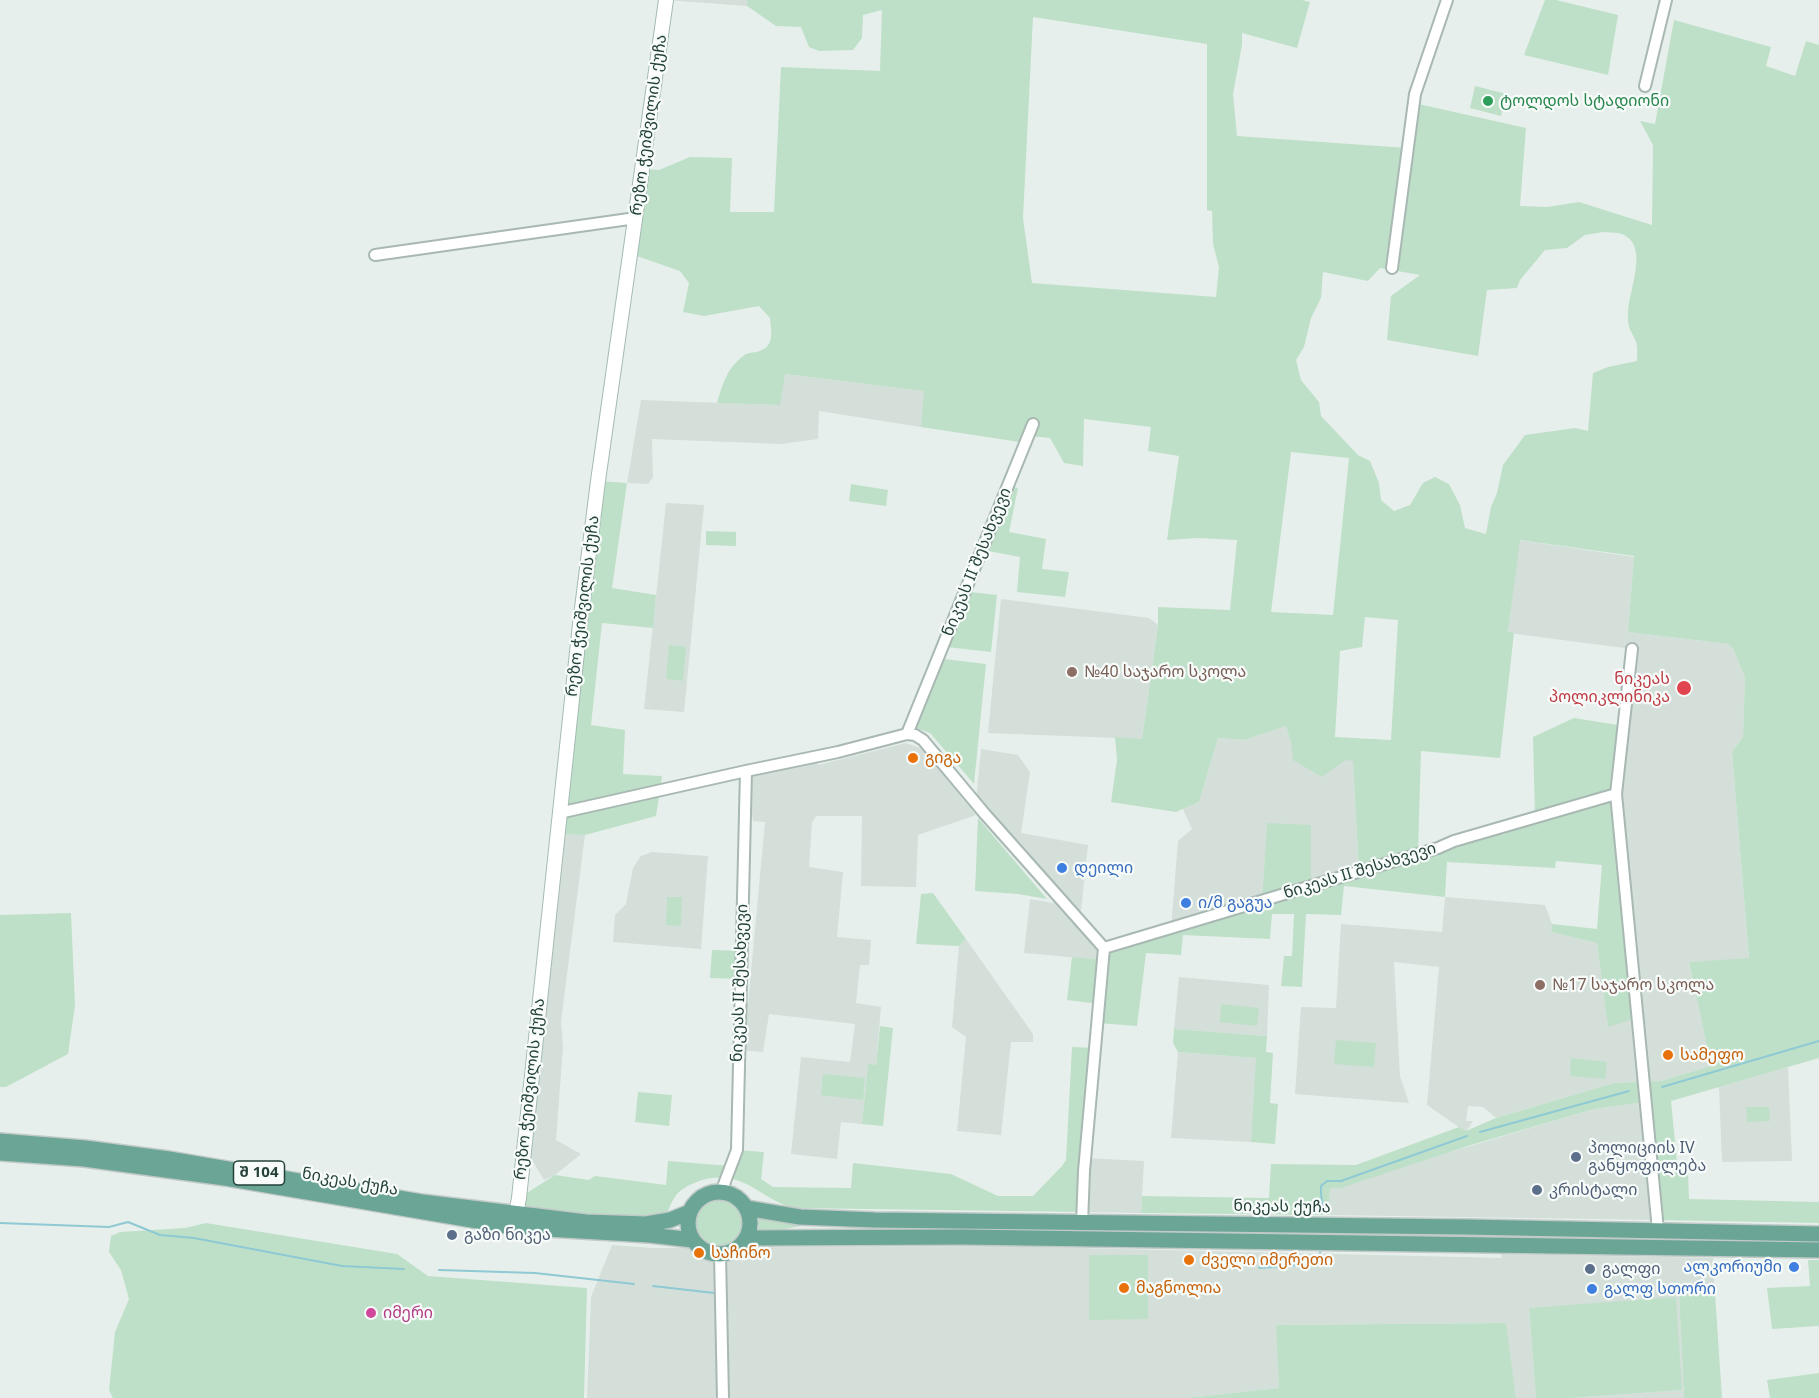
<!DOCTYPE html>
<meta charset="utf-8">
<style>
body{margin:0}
canvas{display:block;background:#e6efeb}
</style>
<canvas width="1819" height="1398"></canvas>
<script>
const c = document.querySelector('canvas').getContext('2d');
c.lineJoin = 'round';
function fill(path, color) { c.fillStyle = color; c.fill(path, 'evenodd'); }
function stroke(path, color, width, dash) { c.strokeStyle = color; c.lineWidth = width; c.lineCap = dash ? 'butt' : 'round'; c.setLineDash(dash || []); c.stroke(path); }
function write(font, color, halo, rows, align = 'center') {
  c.font = font + ' "Noto Sans","Noto Sans Georgian",sans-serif'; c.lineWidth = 4.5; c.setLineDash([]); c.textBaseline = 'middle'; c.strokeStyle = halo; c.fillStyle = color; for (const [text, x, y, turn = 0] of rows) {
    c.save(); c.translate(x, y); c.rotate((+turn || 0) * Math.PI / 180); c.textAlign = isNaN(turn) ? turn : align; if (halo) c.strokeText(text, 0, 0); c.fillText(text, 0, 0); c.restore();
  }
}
const built = new Path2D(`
 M 666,0 L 747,0 L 747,6 Z
 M 784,374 L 925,391 L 921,427 L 819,411 L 818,439 L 781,444 L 652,439 L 653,477 L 648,484 L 627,483 L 641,400 L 779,405 Z
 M 666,503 L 704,505 L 684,712 L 644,709 Z
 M 1519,540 L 1634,557 L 1628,632 L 1728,644 L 1733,649 L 1745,677 L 1743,737 L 1732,752 L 1749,959 L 1689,962 L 1711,1066 L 1661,1081 L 1614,1083 L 1496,1118 L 1483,1107 L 1468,1106 L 1466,1121 L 1473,1121 L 1466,1132 L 1427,1105 L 1439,967 L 1394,962 L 1400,1076 L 1409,1103 L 1295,1094 L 1301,1007 L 1336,1008 L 1341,924 L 1442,932 L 1445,897 L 1545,905 L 1552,924 L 1551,932 L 1597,943 L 1608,1026 L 1616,794 L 1632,649 L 1508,633 Z
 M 1001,599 L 1149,618 L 1158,625 L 1142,739 L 988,733 Z
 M 1286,726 L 1291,743 L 1294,760 L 1353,760 L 1359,872 L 1311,886 L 1267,824 L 1262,901 L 1171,928 L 1178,841 L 1192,829 L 1183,809 L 1199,802 L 1218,738 L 1244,740 Z
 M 906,743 L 921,748 L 976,815 L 918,835 L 916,887 L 861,886 L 862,816 L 816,816 L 812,823 L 809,867 L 843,872 L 837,937 L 871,940 L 869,965 L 860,965 L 856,1003 L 881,1007 L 876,1065 L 868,1065 L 862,1124 L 841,1122 L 837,1159 L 791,1154 L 801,1057 L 850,1062 L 855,1024 L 769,1014 L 763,1052 L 739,1050 L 739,1001 L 748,1004 L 765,822 L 753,821 L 746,771 L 818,756 L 818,765 Z
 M 981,749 L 1018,755 L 1030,772 L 1021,833 L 1088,845 L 1080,920 L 1104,948 L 1103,960 L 1024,953 L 1030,899 L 1065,905 L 976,802 Z
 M 558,834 L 585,835 L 561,1021 L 563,1047 L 556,1140 L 581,1154 L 555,1175 L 544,1180 L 527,1152 Z
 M 652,852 L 708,856 L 701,949 L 613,942 L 615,915 L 626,904 L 633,868 L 641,856 Z
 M 966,939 L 1033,1034 L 1033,1042 L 1011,1042 L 1001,1135 L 957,1131 L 966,1037 L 952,1027 L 959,946 Z
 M 1179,977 L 1269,985 L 1267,1036 L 1174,1029 Z
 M 1178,1052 L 1257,1058 L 1251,1142 L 1171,1138 Z
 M 1788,1067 L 1792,1161 L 1722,1162 L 1719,1087 Z
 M 1645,1102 L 1656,1220 L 1329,1215 L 1330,1188 L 1594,1109 Z
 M 1085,1158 L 1144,1161 L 1141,1213 L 1082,1212 Z
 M 612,1245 L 653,1248 L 996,1246 L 1502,1258 L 1501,1254 L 1713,1258 L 1715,1293 L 1679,1294 L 1684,1398 L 1571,1398 L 1682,1390 L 1529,1308 L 1536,1398 L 1516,1398 L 1505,1323 L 1277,1325 L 1279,1388 L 1187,1398 L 587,1398 L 591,1297 Z`);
const green = new Path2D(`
 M 747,0 L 1302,0 L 1310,2 L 1297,48 L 1242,33 L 1242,45 L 1233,94 L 1237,136 L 1407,148 L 1414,103 L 1526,128 L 1520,206 L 1547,207 L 1579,202 L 1652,225 L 1653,145 L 1640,121 L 1655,124 L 1674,20 L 1771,47 L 1766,66 L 1795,76 L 1806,41 L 1819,45 L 1819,1058 L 1671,1101 L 1678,1173 L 1688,1173 L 1689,1199 L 1819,1202 L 1819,1223 L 1656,1220 L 1645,1102 L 1594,1109 L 1471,1145 L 1341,1188 L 1330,1188 L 1329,1215 L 1141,1213 L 1142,1196 L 1269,1198 L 1271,1164 L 1356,1165 L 1459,1127 L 1466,1131 L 1496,1118 L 1614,1083 L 1661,1081 L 1711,1066 L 1689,962 L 1749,958 L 1732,752 L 1743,737 L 1745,677 L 1733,649 L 1728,644 L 1628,632 L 1634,556 L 1520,540 L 1508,632 L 1514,633 L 1500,758 L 1421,751 L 1418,853 L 1535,818 L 1533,737 L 1574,718 L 1624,726 L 1616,794 L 1637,1018 L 1608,1027 L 1597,943 L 1551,932 L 1552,924 L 1597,929 L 1602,865 L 1556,861 L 1555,868 L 1447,862 L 1445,897 L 1344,886 L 1341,915 L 1306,914 L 1302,987 L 1281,986 L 1284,956 L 1292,956 L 1294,914 L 1272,914 L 1270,939 L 1183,935 L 1181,955 L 1146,953 L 1137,1026 L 1098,1023 L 1099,1004 L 1067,1000 L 1072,957 L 1103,960 L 1104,948 L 1262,901 L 1267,823 L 1311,825 L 1311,886 L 1359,872 L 1353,761 L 1345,760 L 1322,777 L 1293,760 L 1291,743 L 1286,726 L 1244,740 L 1218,738 L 1199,802 L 1176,812 L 1111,802 L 1117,760 L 1115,737 L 1142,739 L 1158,625 L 1158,607 L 1230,610 L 1237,540 L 1198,538 L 1167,540 L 1179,456 L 1148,451 L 1151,427 L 1084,419 L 1083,466 L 1064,463 L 1050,438 L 1029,436 L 1026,443 L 921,427 L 924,391 L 785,374 L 780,405 L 717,403 C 723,383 727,367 746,354 C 750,352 755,353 760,351 C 775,345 771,332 770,318 L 759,306 L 704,316 L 683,312 L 689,283 L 680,271 L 631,254 L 642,169 L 659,170 L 690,157 L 732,158 L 730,212 L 774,212 L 781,67 L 880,71 L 882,10 L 863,15 L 862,38 L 853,50 L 819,51 L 809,47 L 801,27 L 776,26 L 747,6 ZM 1033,17 L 1207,44 L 1207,210 L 1212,211 L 1213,244 L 1219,267 L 1216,297 L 1032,283 L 1023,218 ZM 1603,232 C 1608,233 1617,232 1622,234 C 1651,246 1627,293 1628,316 C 1628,332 1632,330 1636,342 C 1638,347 1637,355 1637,361 L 1608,367 L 1593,373 L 1588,431 L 1575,428 L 1525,435 L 1503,465 L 1497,493 L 1491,507 L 1486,534 L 1465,528 L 1460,505 L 1449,484 L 1435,477 L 1423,483 L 1410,505 L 1394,511 L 1381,500 L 1379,483 L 1370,461 L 1358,455 L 1321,416 L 1319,402 L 1301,380 L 1296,360 L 1304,347 L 1311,318 L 1321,298 L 1323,272 L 1368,281 L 1380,268 L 1420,275 L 1391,296 L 1387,340 L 1478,356 L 1487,290 L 1517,288 L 1520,280 L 1545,250 L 1567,248 L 1585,235 ZM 1291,452 L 1349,458 L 1333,615 L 1271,612 ZM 1365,617 L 1398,620 L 1391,740 L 1335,737 L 1340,651 L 1362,647 Z
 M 1545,0 L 1556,0 L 1618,15 L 1608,75 L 1524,55 Z
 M 1475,86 L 1507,94 L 1501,116 L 1470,108 Z
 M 598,481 L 627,483 L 612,588 L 656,595 L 653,628 L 602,623 L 591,725 L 625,730 L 623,774 L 662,776 L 656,816 L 585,835 L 558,834 Z
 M 851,484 L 888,490 L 886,506 L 849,501 Z
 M 1008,486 L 1018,488 L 1009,532 L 1046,539 L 1042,569 L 1069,572 L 1065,597 L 1017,592 L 1020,557 L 983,550 Z
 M 706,531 L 736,532 L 736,546 L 706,545 Z
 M 970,592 L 997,595 L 991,652 L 947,647 Z
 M 669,645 L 686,647 L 683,681 L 666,679 Z
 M 944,659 L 986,664 L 974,784 L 930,733 L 916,728 Z
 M 978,818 L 1047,899 L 1018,894 L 975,891 Z
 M 933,893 L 966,939 L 959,946 L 916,944 L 921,894 Z
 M 667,897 L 682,897 L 681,926 L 666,925 Z
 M 71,913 L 75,1005 L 68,1054 L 6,1087 L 0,1087 L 0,915 Z
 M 712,950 L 741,951 L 740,979 L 710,978 Z
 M 1221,1004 L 1259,1008 L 1257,1026 L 1220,1022 Z
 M 880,1026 L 893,1028 L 883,1126 L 862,1124 L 868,1064 L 876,1065 Z
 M 1174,1029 L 1267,1036 L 1266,1052 L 1273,1053 L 1270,1103 L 1278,1104 L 1275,1144 L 1251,1142 L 1256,1058 L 1178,1052 L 1173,1043 Z
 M 1336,1040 L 1376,1043 L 1374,1067 L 1334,1064 Z
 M 1072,1047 L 1095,1048 L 1082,1212 L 797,1208 C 772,1204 761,1189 739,1181 C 721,1173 693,1179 678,1193 C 672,1199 669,1209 666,1217 L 516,1214 L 519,1198 L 555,1175 L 589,1180 L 595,1176 L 666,1185 L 668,1161 L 730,1166 L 737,1150 L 764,1152 L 761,1179 L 773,1187 L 851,1188 L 853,1163 L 951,1174 L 998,1196 L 1033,1196 L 1062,1166 L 1066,1160 Z
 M 1571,1058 L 1607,1062 L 1605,1079 L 1570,1076 Z
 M 823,1074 L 865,1078 L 863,1100 L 821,1095 Z
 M 638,1092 L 672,1095 L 669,1126 L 635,1122 Z
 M 1746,1107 L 1769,1107 L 1770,1121 L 1747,1122 Z
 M696 1223a24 24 0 1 1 48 0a24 24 0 1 1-48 0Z
 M 758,1213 L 801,1226 L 757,1234 L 759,1227 Z
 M 206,1223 L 397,1254 L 428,1276 L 587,1288 L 584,1398 L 113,1398 L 109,1390 L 115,1332 L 129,1299 L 121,1270 L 109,1252 L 111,1236 L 120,1232 L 185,1228 Z
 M 1089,1255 L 1148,1255 L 1148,1319 L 1089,1320 Z
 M 1808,1260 L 1819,1260 L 1819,1326 L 1772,1329 L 1767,1288 L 1810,1286 Z
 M 1715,1293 L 1722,1398 L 1684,1398 L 1679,1294 Z
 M 1676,1297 L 1682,1390 L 1571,1398 L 1536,1398 L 1529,1308 Z
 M 1506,1323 L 1516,1398 L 1187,1398 L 1279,1388 L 1276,1325 Z
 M 1819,1373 L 1819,1398 L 1770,1398 L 1767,1380 Z`);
const stream = new Path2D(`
 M 1662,1087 L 1819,1041
 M 1480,1132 L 1629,1091
 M 1323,1213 C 1323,1203 1320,1195 1321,1186 L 1327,1181 L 1341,1181 L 1467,1136
 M 0,1223 L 109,1227 L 128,1222 L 160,1235 L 194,1238 L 342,1266 L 404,1269
 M 1259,1268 L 1314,1264 L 1319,1260 L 1320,1252
 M 439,1270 L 535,1273 L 634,1284
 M 653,1286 L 714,1293`);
const minor = new Path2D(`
 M 1645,86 L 1666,0
 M 375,255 L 636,218
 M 1392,268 L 1415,94 L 1447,0
 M 1632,649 L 1616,794 L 1658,1230
 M 907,734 L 1033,424
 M 559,813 L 746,771 L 838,752 L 907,734 L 915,735 L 923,740 L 984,813 L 1104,948 L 1084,1171 L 1082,1223
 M 1104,948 L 1438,848 L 1454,841 L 1616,794
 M 721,1192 L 737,1150 L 746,771
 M 720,1254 L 723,1398`);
const secondary = new Path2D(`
 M 514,1224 L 519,1198 L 580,624 L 598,481 L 666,0`);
const primary = new Path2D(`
 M 0,1141 L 85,1148 L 169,1159 L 422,1202 L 586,1222 L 646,1224 L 670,1220 L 690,1212
 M 0,1153 L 84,1159 L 225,1178 L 513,1227 L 649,1235 L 693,1240
 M688 1223a31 31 0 1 1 62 0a31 31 0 1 1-62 0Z
 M 746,1208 L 800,1217 L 875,1220 L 1467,1227 L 1819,1234
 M 746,1238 L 963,1237 L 1819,1250`);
const markers = [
 [1488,101,6,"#2e9e5b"],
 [1072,672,6,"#8d6e63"],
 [1684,688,8,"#e0444e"],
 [913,758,6,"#e8710a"],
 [1062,868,6,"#3f7fe0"],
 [1186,903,6,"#3f7fe0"],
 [1540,985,6,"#8d6e63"],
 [1668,1055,6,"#e8710a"],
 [1576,1157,6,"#5c6f8a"],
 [1537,1190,6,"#5c6f8a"],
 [452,1235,6,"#5c6f8a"],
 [699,1253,6,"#e8710a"],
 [1189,1260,6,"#e8710a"],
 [1794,1267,6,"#3f7fe0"],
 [1590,1269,6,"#5c6f8a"],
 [1124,1288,6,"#e8710a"],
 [1592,1289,6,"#3f7fe0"],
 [371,1313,6,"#d1479c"]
];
const shields = [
 [259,1173,51]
];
const shieldNames = [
 ["შ 104",259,1173]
];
const leisureNames = [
 ["ტოლდოს სტადიონი",1500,101]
];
const streetNames = [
 ["რეზო ჭეიშვილის ქუჩა",649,125,-82],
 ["ნიკეას II შესახვევი",977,562,-68],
 ["რეზო ჭეიშვილის ქუჩა",583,606,-83],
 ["ნიკეას II შესახვევი",1360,871,-17],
 ["ნიკეას II შესახვევი",740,983,-88],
 ["რეზო ჭეიშვილის ქუჩა",530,1089,-84],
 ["ნიკეას ქუჩა",350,1182,10],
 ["ნიკეას ქუჩა",1282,1207,1]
];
const educationNames = [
 ["№40 საჯარო სკოლა",1084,672],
 ["№17 საჯარო სკოლა",1552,985]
];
const healthNames = [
 ["ნიკეას",1670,679],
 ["პოლიკლინიკა",1670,697]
];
const foodNames = [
 ["გიგა",925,758],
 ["სამეფო",1680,1055],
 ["საჩინო",711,1253],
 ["ძველი იმერეთი",1201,1260],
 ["მაგნოლია",1136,1288]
];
const shopNames = [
 ["დეილი",1074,868],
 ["ი/მ გაგუა",1198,903],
 ["ალკორიუმი",1782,1267,"right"],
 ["გალფ სთორი",1604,1289]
];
const serviceNames = [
 ["პოლიციის IV",1588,1148],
 ["განყოფილება",1588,1166],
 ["კრისტალი",1549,1190],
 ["გაზი ნიკეა",464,1235],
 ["გალფი",1602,1269]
];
const hotelNames = [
 ["იმერი",383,1313]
];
fill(built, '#d4dfda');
fill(green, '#bfe0c8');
stroke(stream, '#8ec9d4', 2);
stroke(minor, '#a8b8b2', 14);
stroke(secondary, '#a4bbb3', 16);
stroke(primary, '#c2cac8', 18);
stroke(minor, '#fff', 10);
stroke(secondary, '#fff', 14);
stroke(primary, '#6aa596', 15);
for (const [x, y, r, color] of markers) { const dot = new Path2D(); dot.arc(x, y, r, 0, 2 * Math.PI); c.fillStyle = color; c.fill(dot); stroke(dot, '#f7fbf9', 2); }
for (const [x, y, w] of shields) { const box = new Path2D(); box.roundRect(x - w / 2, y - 12, w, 24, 4.5); c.fillStyle = '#f7fbf9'; c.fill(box); stroke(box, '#24423a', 1.5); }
write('bold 15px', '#24423a', null, shieldNames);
write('16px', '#27864d', '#f7fbf9', leisureNames, 'left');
write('16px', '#24423a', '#f7fbf9', streetNames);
write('16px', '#785e54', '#f7fbf9', educationNames, 'left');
write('16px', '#be3a42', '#f7fbf9', healthNames, 'right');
write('16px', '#c56008', '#f7fbf9', foodNames, 'left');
write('16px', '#366cbe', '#f7fbf9', shopNames, 'left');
write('16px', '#4e5e75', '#f7fbf9', serviceNames, 'left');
write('16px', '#b23c85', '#f7fbf9', hotelNames, 'left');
</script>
